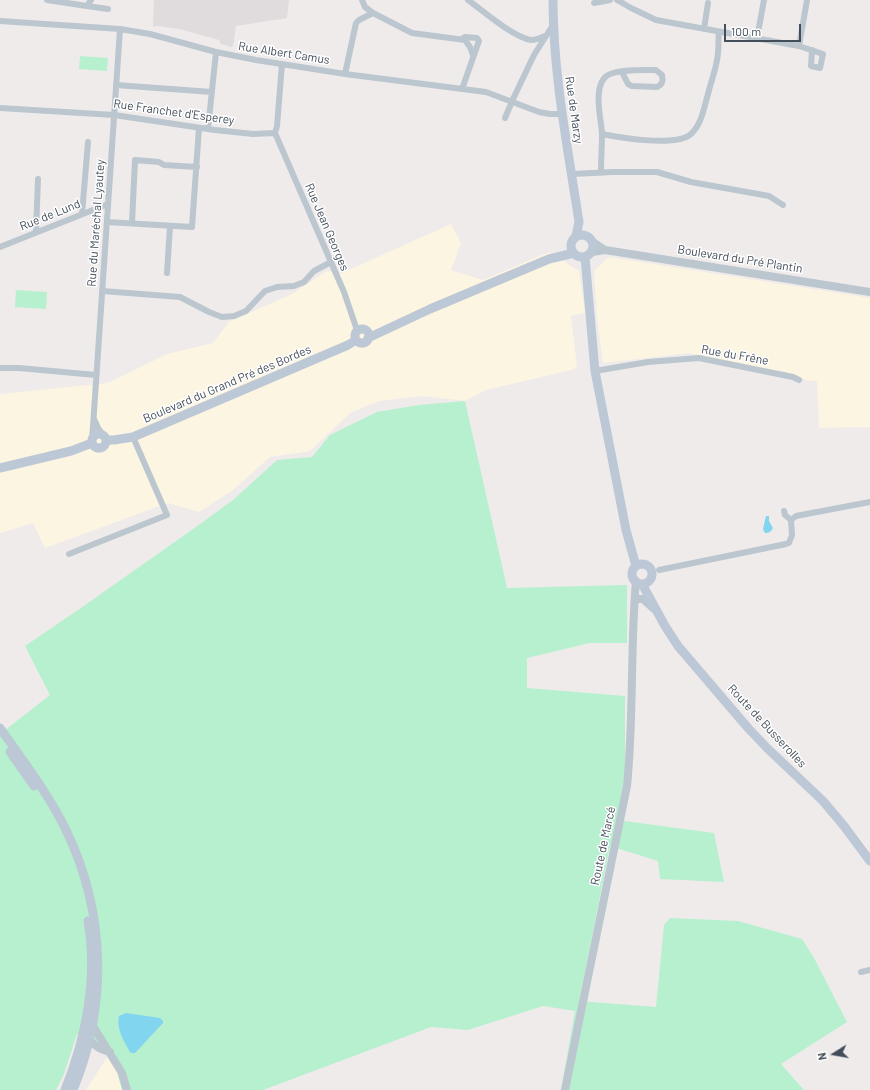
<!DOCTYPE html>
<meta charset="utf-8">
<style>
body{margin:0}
#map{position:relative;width:870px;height:1090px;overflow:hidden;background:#efebeb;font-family:Barlow,sans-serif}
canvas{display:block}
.north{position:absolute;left:814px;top:1034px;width:40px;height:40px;-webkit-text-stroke:3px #fff;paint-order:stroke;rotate:259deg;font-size:11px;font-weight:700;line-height:16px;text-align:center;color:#434e5a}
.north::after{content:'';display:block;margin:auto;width:14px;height:18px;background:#434e5a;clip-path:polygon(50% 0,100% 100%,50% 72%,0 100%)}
.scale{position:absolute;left:724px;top:24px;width:77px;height:18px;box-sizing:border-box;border:2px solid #434e5a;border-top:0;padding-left:5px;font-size:12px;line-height:14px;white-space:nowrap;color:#434e5a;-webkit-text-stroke:3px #fff;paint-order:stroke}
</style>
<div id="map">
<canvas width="870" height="1090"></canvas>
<div class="north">N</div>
<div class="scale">100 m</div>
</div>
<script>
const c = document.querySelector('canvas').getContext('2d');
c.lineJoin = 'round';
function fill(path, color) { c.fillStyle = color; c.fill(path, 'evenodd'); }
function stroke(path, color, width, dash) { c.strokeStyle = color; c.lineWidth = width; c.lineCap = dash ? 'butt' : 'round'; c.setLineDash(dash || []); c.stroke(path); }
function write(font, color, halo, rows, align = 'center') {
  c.font = font + ' Barlow,sans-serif'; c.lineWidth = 3; c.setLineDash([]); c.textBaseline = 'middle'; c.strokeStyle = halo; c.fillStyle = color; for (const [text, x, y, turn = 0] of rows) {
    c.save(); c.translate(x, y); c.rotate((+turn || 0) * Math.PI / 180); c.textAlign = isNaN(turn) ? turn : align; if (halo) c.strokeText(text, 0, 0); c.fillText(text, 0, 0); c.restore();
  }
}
const commercial = new Path2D(`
 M 451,224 L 461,243 L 451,270 L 483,280 L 549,252 L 579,271 L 585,313 L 571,316 L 577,367 L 571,370 L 486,390 L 465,401 L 423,396 L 379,401 L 350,413 L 310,451 L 270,457 L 233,490 L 199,512 L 168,503 L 45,548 L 33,523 L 0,533 L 0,394 L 108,383 L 167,354 L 213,343 L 229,322 L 292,294 L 327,271 L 342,273 Z
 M 609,257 L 870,298 L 870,427 L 819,428 L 817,381 L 806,380 L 786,372 L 741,365 L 689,353 L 603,363 L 597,316 L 594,271 Z
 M 108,1056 L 117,1072 L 122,1090 L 86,1090 Z`);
const education = new Path2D(`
 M 154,0 L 289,0 L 287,18 L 236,26 L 233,46 L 231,47 L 221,44 L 219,40 L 179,29 L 158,26 L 153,27 Z`);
const green = new Path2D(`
 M 80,56 L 108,58 L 107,71 L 79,69 Z
 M 16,290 L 47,292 L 46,309 L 15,307 Z
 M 465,401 L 507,588 L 627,585 L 627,643 L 590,643 L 527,658 L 527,688 L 625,696 L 625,773 L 617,820 L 714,833 L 724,882 L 660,879 L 658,861 L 610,846 L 579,1001 L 656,1007 L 664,925 L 670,918 L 738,921 L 802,939 L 814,958 L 847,1022 L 781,1064 L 804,1090 L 561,1090 L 575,1011 L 543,1006 L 468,1030 L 431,1027 L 263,1090 L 122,1090 L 117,1072 L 108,1056 L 77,1034 L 64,1074 L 56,1090 L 0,1090 L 0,734 L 50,695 L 25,646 L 78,610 L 196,527 L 233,500 L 277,460 L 312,457 L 330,435 L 377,412 L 419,405 Z`);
const water = new Path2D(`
 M 766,516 L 769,516 L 769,521 L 773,528 C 771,532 769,533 765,533 L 763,529 Z
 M 126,1013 L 160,1018 L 163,1021 L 163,1023 L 135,1053 L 131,1053 L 130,1052 C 124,1041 116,1029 119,1016 Z`);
const minor = new Path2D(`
 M 47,0 L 87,6 L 91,0
 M 362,0 L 365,7 L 373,13 L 412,33 L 465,40 L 470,47 L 473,55
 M 468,0 C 483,11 513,37 531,40 C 536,40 541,38 545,36
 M 617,0 L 631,8 L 656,20 L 799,46 L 823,54 L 820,68 L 811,66 L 812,50
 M 594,3 L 610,0
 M 87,6 L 108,9
 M 0,21 L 120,29 L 150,34 L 216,52 L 256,60 L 345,74 L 486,92 L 539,112 L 550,114 L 563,114
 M 704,29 L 708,3
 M 757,38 L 764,0
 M 462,39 L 465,37 L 477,38 L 479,41 L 462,89
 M 799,46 L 807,0
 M 345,74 L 356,23 L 359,20 L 373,13
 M 116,85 L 212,92
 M 0,108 L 114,115 L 215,130 L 253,134 L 275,133
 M 505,118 L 513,99 L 534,55 L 553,25
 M 208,129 L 216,52
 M 275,133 L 344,292 L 357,330
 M 275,133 L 277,126 L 282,64
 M 602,134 C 621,138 677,147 691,134 C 702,124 704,107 708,94 C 711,81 717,67 718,53 C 719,46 718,39 719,32
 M 601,173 C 601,160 602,146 602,133 C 601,119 592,84 608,75 C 619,69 643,70 656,70 L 662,75 C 663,81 663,84 657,87 L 632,86 L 628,84 L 622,72
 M 572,174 L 613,172 L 657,172 L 691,182 L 769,196 L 783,205
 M 82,214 L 88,142
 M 107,222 L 192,227 L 199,128
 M 132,223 L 135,160 L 159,162 L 164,165 L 197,167
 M 36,232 L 38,179
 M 0,247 L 108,204
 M 167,273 L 170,226
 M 102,291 L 180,297 L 209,312 L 222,317 L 234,316 L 246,311 L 265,291 L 277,287 L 294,286 L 304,282 L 314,271 L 331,262
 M 0,368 L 19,368 L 96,375
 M 595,371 L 648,362 L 699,358 L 793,377 L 799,380
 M 94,419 L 98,428 L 103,435
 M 92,441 L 120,29
 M 784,511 L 785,515 L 791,520
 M 69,554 L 167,515 L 133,437
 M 659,570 L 786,544 L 789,543 L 792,535 L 791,520 L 796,516 L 870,502
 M 861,972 L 870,970`);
const tertiary = new Path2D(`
 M 593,242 L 605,250
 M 592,252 L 605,250 L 870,292
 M 636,599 L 643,599 L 653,608
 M 93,1026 L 122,1073 L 127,1090
 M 87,1034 C 92,1045 99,1049 110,1052
 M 565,1090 L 627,786 C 634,718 630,649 636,581`);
const secondary = new Path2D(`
 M 553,0 C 553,75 568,149 579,222 L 576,236
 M571 246a11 11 0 1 1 22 0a11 11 0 1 1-22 0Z
 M 585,257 L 595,371 L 626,530 L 636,566
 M355 336a7 7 0 1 1 14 0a7 7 0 1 1-14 0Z
 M 368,338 L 430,309 L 549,259 L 574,253
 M92 441a7 7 0 1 1 14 0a7 7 0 1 1-14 0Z
 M 106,440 L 114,440 L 133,437 L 348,345 L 356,340
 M 0,468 L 71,451 L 92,443
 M632 574a10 10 0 1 1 20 0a10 10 0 1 1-20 0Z
 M 642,584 L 665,626 L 678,646 L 748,728 L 767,748 L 823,801 L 844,826 L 870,861
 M 0,728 C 23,761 48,793 66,830 C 106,913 108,1006 73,1090
 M 10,752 L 34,786
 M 65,1090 C 86,1038 98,978 88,921`);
const streetNames = [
 ["Rue Albert Camus",284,53,9],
 ["Rue de Marzy",574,110,82],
 ["Rue Franchet d'Esperey",174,112,8],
 ["Rue de Lund",50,215,-22],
 ["Rue du Maréchal Lyautey",96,223,-86],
 ["Rue Jean Georges",327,227,67],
 ["Boulevard du Pré Plantin",740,259,9],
 ["Rue du Frêne",735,355,10],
 ["Boulevard du Grand Pré des Bordes",227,384,-23],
 ["Route de Busserolles",767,726,47],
 ["Route de Marcé",603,846,-78]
];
fill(commercial, '#fcf5e2');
fill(education, '#e0dcdd');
fill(green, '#b6f0ce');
fill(water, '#81d5ef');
stroke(minor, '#bbc6cf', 6);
stroke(tertiary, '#bbc6cf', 8);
stroke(secondary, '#bdc8d6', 9);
write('12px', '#434e5a', '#fff', streetNames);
</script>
